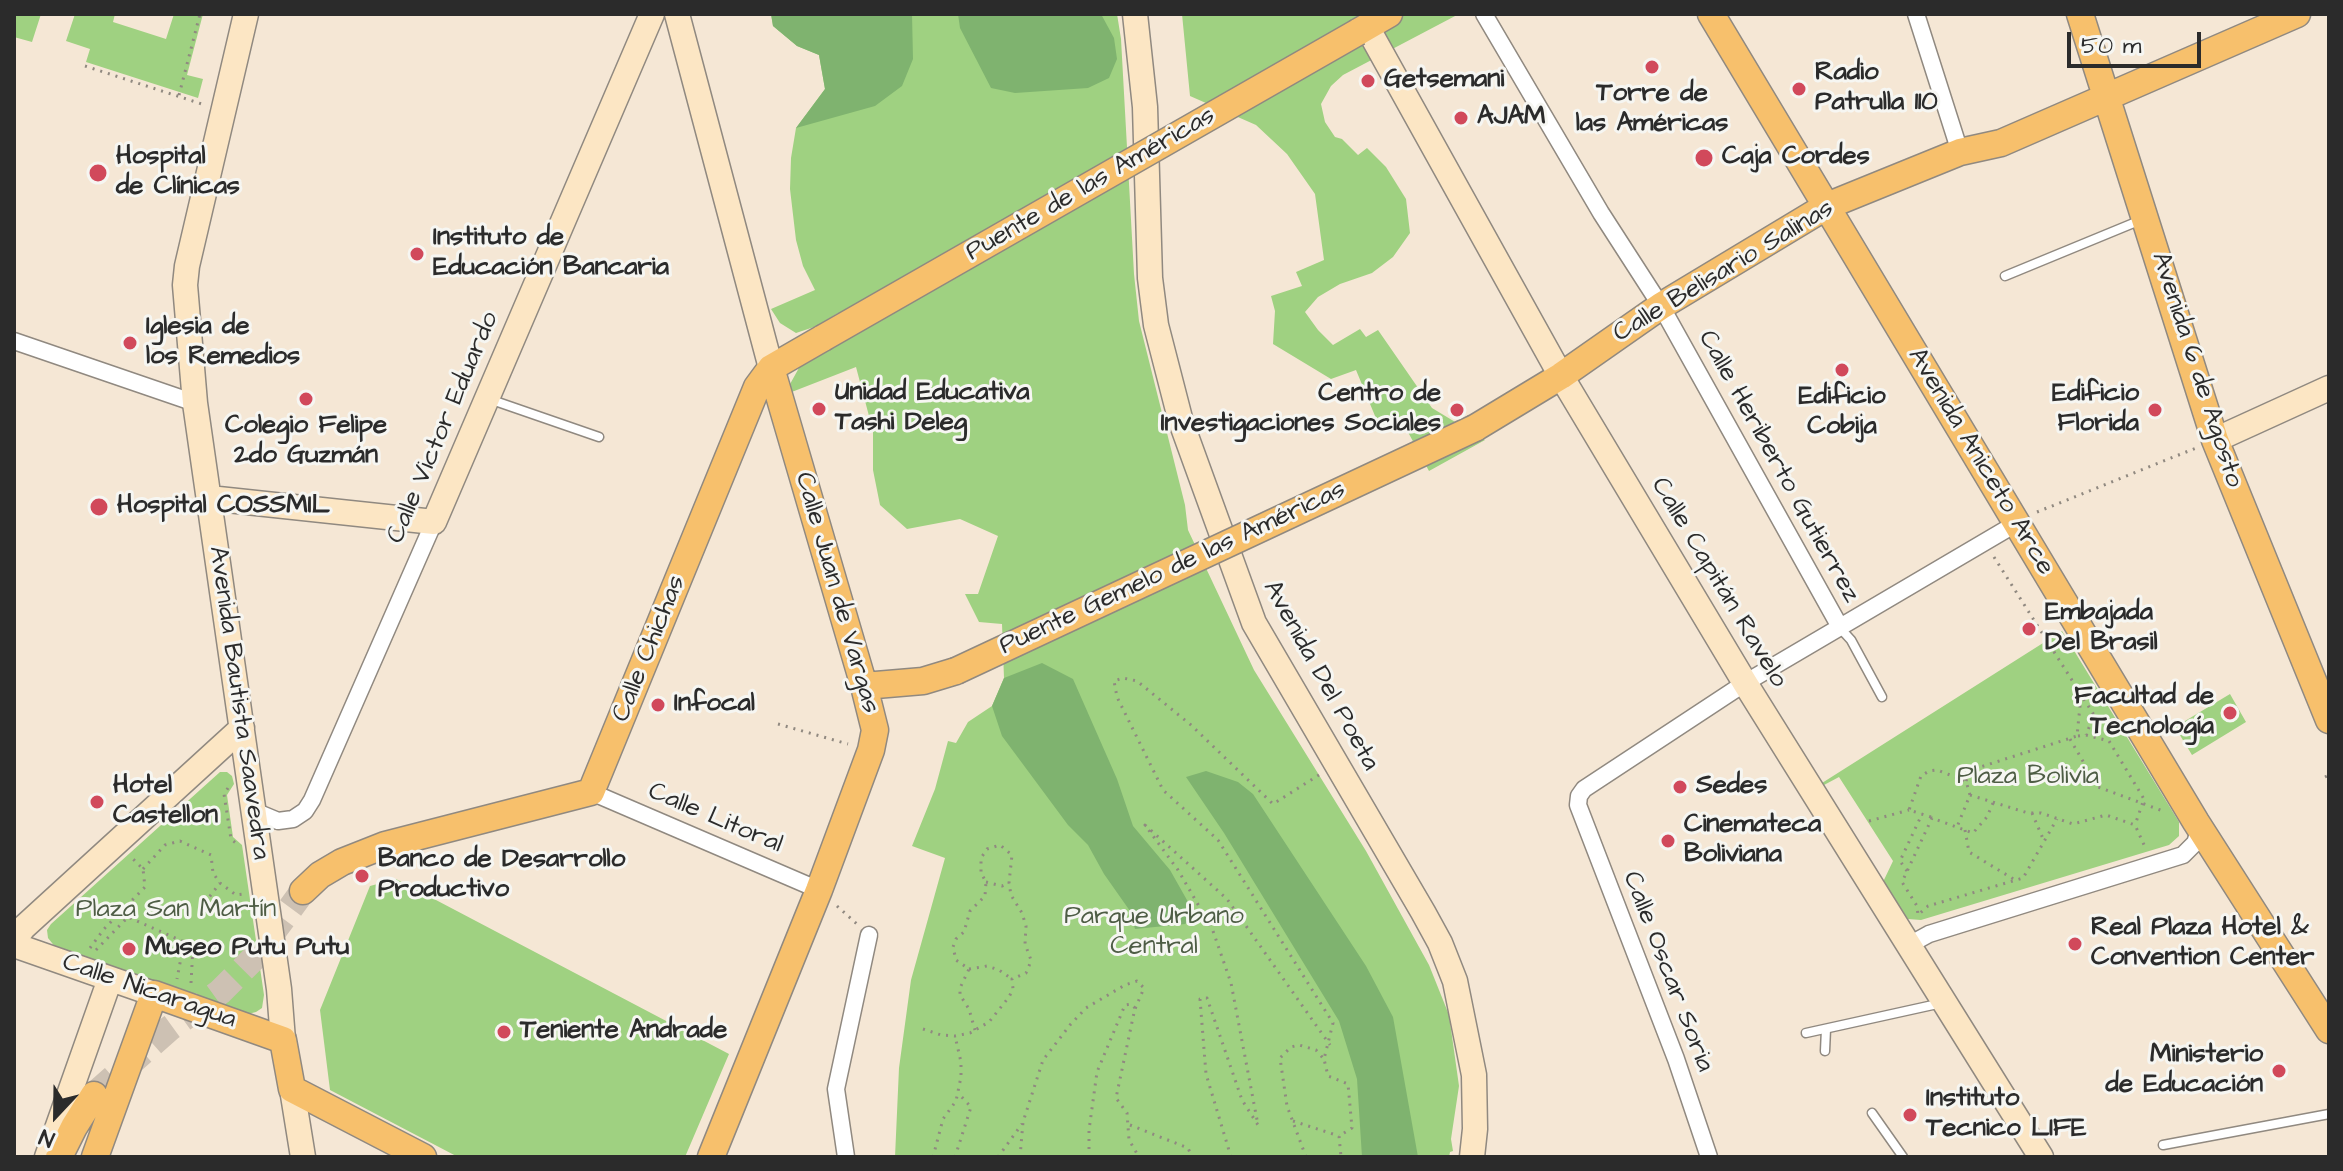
<!DOCTYPE html>
<html>
<head>
<meta charset="utf-8">
<style>
  body { margin:0 }
  #map { position:relative; width:2343px; height:1171px; overflow:hidden; background:#f5e7d5; font-family:"Architects Daughter",sans-serif }
  canvas { display:block }
  .frame { position:absolute; inset:0; border:16px solid #2b2b2b; pointer-events:none }
  .north { position:absolute; left:16px; top:1075px; width:80px; height:80px; -webkit-text-stroke:6px #f6f6f2; paint-order:stroke; rotate:202deg; font-size:22px; font-weight:700; line-height:32px; text-align:center; color:#2b2b2b }
  .north::after { content:''; display:block; margin:auto; width:28px; height:36px; background:#2b2b2b; clip-path:polygon(50% 0,100% 100%,50% 72%,0 100%) }
  .scale { position:absolute; left:2067px; top:32px; width:134px; height:36px; box-sizing:border-box; border:4px solid #2b2b2b; border-top:0; padding-left:10px; font-size:24px; line-height:28px; white-space:nowrap; color:#2b2b2b; -webkit-text-stroke:6px #f6f6f2; paint-order:stroke }
</style>
</head>
<body>
<div id="map">
<canvas width="2343" height="1171"></canvas>
<div class="frame"></div>
<div class="north">N</div>
<div class="scale">50 m</div>
</div>
<script>
const c = document.querySelector('canvas').getContext('2d');
c.lineJoin = 'round';
function paint(path, color) { c.fillStyle = color; c.fill(path, 'evenodd'); }
const toPath = rows => new Path2D(rows.map(r => 'M' + r).join(''));
function strokePath(path, color, width, dash) { c.strokeStyle = color; c.lineWidth = width; c.lineCap = dash ? 'butt' : 'round'; c.setLineDash(dash || []); c.stroke(path); }
function drawText(font, color, halo, rows, align = 'center') {
  c.font = font + ' "Architects Daughter",sans-serif'; c.lineWidth = 6; c.setLineDash([]); c.textBaseline = 'middle'; c.strokeStyle = halo; c.fillStyle = color; for (const [text, x, y, turn = 0] of rows) {
    c.save(); c.translate(x, y); c.rotate((+turn || 0) * Math.PI / 180); c.textAlign = isNaN(turn) ? turn : align; if (halo) c.strokeText(text, 0, 0); c.fillText(text, 0, 0); c.restore();
  }
}
paint(toPath([
  [16,14,41,14,32,42,14,37],
  [75,14,115,14,113,22,166,39,174,14,203,14,187,75,203,79,198,98,86,62,90,49,66,41],
  [771,14,1117,14,1121,39,1134,274,1139,321,1185,505,1188,530,1254,670,1366,851,1429,965,1449,1015,1459,1086,1451,1139,1453,1151,1450,1152,1449,1157,895,1157,899,1068,911,980,945,858,912,846,935,789,948,741,956,743,968,722,992,706,1004,678,1002,624,979,622,965,594,978,594,998,536,960,519,907,529,880,505,873,470,873,431,856,367,784,395,800,366,867,328,838,313,817,326,796,333,780,323,771,309,815,290,803,266,796,240,790,189,791,158,796,128,825,89,819,55,797,46,773,26],
  [1182,14,1457,15,1343,75,1331,86,1321,104,1325,122,1335,137,1342,139,1358,155,1367,148,1386,167,1406,199,1410,233,1393,257,1372,273,1340,284,1318,297,1305,312,1318,330,1333,345,1360,329,1366,337,1378,330,1432,408,1485,440,1429,471,1402,421,1380,428,1356,370,1331,379,1273,344,1275,311,1271,296,1302,286,1296,272,1324,260,1315,194,1287,154,1256,125,1190,96],
  [2062,631,2179,822,2179,836,2169,845,1921,920,1908,919,1883,882,1893,861,1839,777,1824,785,1822,783],
  [2230,694,2246,722,2192,755,2175,727],
  [220,772,227,772,232,776,234,784,227,795,233,837,242,845,264,995,262,1008,256,1012,244,1015,56,948,48,938,47,930,51,924],
  [396,879,729,1054,685,1157,458,1157,330,1090,320,1010,370,886]
]), '#9fd181');
paint(toPath([
  [771,14,912,14,913,59,902,86,875,106,796,128,825,89,819,55,797,46,773,26],
  [958,14,1101,14,1114,38,1117,59,1109,78,1088,88,1015,93,991,88,960,28],
  [1042,663,1073,679,1117,779,1133,826,1170,870,1196,916,1185,924,1135,929,1130,911,1104,874,1088,845,1068,825,1002,736,992,706,1004,678],
  [1206,771,1238,782,1253,794,1366,966,1393,1017,1418,1157,1362,1157,1357,1079,1339,1021,1224,833,1186,777]
]), '#7fb36f');
strokePath(toPath([
  [94,1095,170,1028,220,992,254,958,303,891]
]), '#cdc1b3', 26, [26, 13]);
const lane = toPath([
  [2005,276,2141,220],
  [489,399,599,437],
  [1840,628,1851,640,1882,697],
  [1806,1033,1942,1003],
  [1825,1051,1826,1029],
  [1872,1113,1903,1157],
  [2163,1145,2329,1114]
]);
const street = toPath([
  [1484,14,1601,213,1661,306,1840,627],
  [1916,14,1960,152],
  [14,341,195,403],
  [591,792,819,890],
  [254,811,278,821,293,819,305,811,312,800,434,522],
  [1909,945,1929,934,2183,855,2195,843,2200,828],
  [846,1157,836,1089,869,935],
  [1709,1157,1676,1059,1578,805,1579,796,1584,789,1745,683,2017,523]
]);
const secondary = toPath([
  [246,14,187,266,185,285,195,403,279,989,283,1040],
  [677,14,771,368],
  [1135,14,1145,107,1150,278,1156,325,1181,422,1254,623,1423,912,1440,943,1455,981,1474,1075,1475,1129,1472,1157],
  [1367,27,1561,376,1745,683,2041,1157],
  [2215,440,2329,388],
  [209,498,434,522,652,14],
  [14,940,23,928,242,728],
  [14,945,154,994],
  [292,1089,303,1157],
  [47,1157,110,979]
]);
const primary = toPath([
  [1711,14,2196,822,2329,1030],
  [2080,14,2215,440,2329,720],
  [1358,32,1389,14],
  [1475,428,1561,376,1661,306,1827,206,1960,152,2001,143,2297,14],
  [864,686,923,681,956,671],
  [303,891,320,875,342,862,385,845,591,792,757,387,771,368,823,338],
  [59,1157,74,1127,94,1095],
  [95,1157,154,994,283,1040,292,1089,423,1157],
  [711,1157,819,890,871,750,875,730,864,686,771,368]
]);
strokePath(lane, '#908980', 11);
strokePath(street, '#908980', 19);
strokePath(secondary, '#908980', 27);
strokePath(primary, '#908980', 29);
strokePath(toPath([
  [85,66,205,105],
  [179,95,200,14],
  [2037,512,2196,448],
  [1994,557,2094,715,2086,735],
  [778,724,848,744],
  [2078,736,2086,735,2109,741,2144,799,2135,825],
  [2070,739,2098,787,2163,811],
  [1319,775,1273,804,1191,725,1137,681,1123,678,1114,681,1117,697,1163,790,1218,840,1333,1023,1324,1059,1328,1076,1348,1084,1352,1128,1339,1136,1341,1157],
  [2325,777,2329,775],
  [1966,781,1971,770,2077,736,2081,696],
  [228,788,224,794,231,839,237,844],
  [1970,795,2028,813,2041,813,2073,824,2106,815,2135,825,2145,847],
  [1993,803,1987,817,1973,833,1932,818,1902,882,1917,906,1918,915,1928,906,2023,878,2057,819],
  [2032,813,2044,841],
  [1931,817,1909,810,1921,776,1929,771,1937,770,1966,781,1970,795,1957,827],
  [1869,821,1909,810],
  [1965,830,1969,852,2015,880],
  [143,869,165,845,180,841,211,855,213,873,220,883,236,895,244,894],
  [1907,871,1900,861,1922,814],
  [986,882,1002,886,1009,883],
  [837,906,858,925],
  [200,909,220,883],
  [90,948,104,929,145,887,143,869,132,858],
  [96,950,128,917,184,942,177,979],
  [969,969,987,966,999,970,1012,979],
  [191,983,193,947],
  [923,1029,941,1035,955,1036,970,1033,989,1022,1009,997,1013,989,1012,979,1026,973,1029,966,1031,960,1025,944,1026,926,1022,913,1011,895,1009,883,1012,855,1000,845,987,849,981,858,981,873,986,882,985,896,970,911,964,932,956,939,953,947,956,960,969,969,960,988,960,995,969,1009,975,1030],
  [1293,1121,1339,1136],
  [1130,1125,1188,1148,1192,1157],
  [933,1157,943,1119,956,1101,961,1077,961,1062,955,1036],
  [955,1157,971,1107,958,1093],
  [998,1157,1022,1124],
  [1020,1157,1023,1122,1043,1060,1070,1025,1086,1008,1125,985,1137,981,1144,988,1135,1009],
  [1089,1157,1089,1130,1097,1072,1125,1005,1131,1004,1135,1008,1116,1098,1127,1113,1129,1140,1139,1157],
  [1231,1157,1206,1074,1200,999,1207,998,1242,1100,1258,1125,1231,983,1213,931,1203,913,1178,870,1145,825,1227,899,1330,1045],
  [1306,1157,1287,1106,1280,1058,1291,1047,1299,1045,1316,1050,1323,1058]
]), '#908980', 3, [2, 6]);
strokePath(lane, '#fff', 8);
strokePath(street, '#fff', 16);
strokePath(secondary, '#fce6c4', 24);
strokePath(primary, '#f7c06c', 26);
const primaryBridge = toPath([
  [823,338,1358,32],
  [956,671,1475,428]
]);
strokePath(primaryBridge, '#908980', 29, []);
strokePath(primaryBridge, '#f7c06c', 26);
for (const [x, y, r, color] of [
  [1652,67,8,"#d1495b"],
  [1368,81,8,"#d1495b"],
  [1799,89,8,"#d1495b"],
  [1461,118,8,"#d1495b"],
  [1704,158,10,"#d1495b"],
  [98,173,10,"#d1495b"],
  [417,254,8,"#d1495b"],
  [130,343,8,"#d1495b"],
  [1842,370,8,"#d1495b"],
  [306,399,8,"#d1495b"],
  [819,409,8,"#d1495b"],
  [1457,410,8,"#d1495b"],
  [2155,410,8,"#d1495b"],
  [99,507,10,"#d1495b"],
  [2029,629,8,"#d1495b"],
  [658,705,8,"#d1495b"],
  [2230,713,8,"#d1495b"],
  [1680,787,8,"#d1495b"],
  [97,802,8,"#d1495b"],
  [1668,841,8,"#d1495b"],
  [362,876,8,"#d1495b"],
  [2075,944,8,"#d1495b"],
  [129,949,8,"#d1495b"],
  [504,1032,8,"#d1495b"],
  [2279,1071,8,"#d1495b"],
  [1910,1115,8,"#d1495b"]
]) { const dot = new Path2D(); dot.arc(x, y, r, 0, 2 * Math.PI); c.fillStyle = color; c.fill(dot); strokePath(dot, '#f6f6f2', 3); }
drawText('bold 26px', '#2b2b2b', '#f6f6f2', [
  ["Radio",1815,74],
  ["Patrulla 110",1815,104],
  ["Getsemani",1384,81],
  ["Torre de",1652,95,"center"],
  ["las Américas",1652,125,"center"],
  ["AJAM",1477,118],
  ["Hospital",116,158],
  ["de Clínicas",116,188],
  ["Caja Cordes",1722,158],
  ["Instituto de",433,239],
  ["Educación Bancaria",433,269],
  ["Iglesia de",146,328],
  ["los Remedios",146,358],
  ["Unidad Educativa",835,394],
  ["Tashi Deleg",835,424],
  ["Centro de",1441,395,"right"],
  ["Investigaciones Sociales",1441,425,"right"],
  ["Edificio",2139,395,"right"],
  ["Florida",2139,425,"right"],
  ["Edificio",1842,398,"center"],
  ["Cobija",1842,428,"center"],
  ["Colegio Felipe",306,427,"center"],
  ["2do Guzmán",306,457,"center"],
  ["Hospital COSSMIL",117,507],
  ["Embajada",2045,614],
  ["Del Brasil",2045,644],
  ["Facultad de",2214,698,"right"],
  ["Tecnología",2214,728,"right"],
  ["Infocal",674,705],
  ["Hotel",113,787],
  ["Castellon",113,817],
  ["Sedes",1696,787],
  ["Cinemateca",1684,826],
  ["Boliviana",1684,856],
  ["Banco de Desarrollo",378,861],
  ["Productivo",378,891],
  ["Real Plaza Hotel &",2091,929],
  ["Convention Center",2091,959],
  ["Museo Putu Putu",145,949],
  ["Teniente Andrade",520,1032],
  ["Ministerio",2263,1056,"right"],
  ["de Educación",2263,1086,"right"],
  ["Instituto",1926,1100],
  ["Tecnico LIFE",1926,1130]
], 'left');
drawText('26px', '#2b2b2b', '#f6f6f2', [
  ["Puente de las Américas",1091,185,-30],
  ["Calle Belisario Salinas",1724,272,-31],
  ["Avenida 6 de Agosto",2196,370,72],
  ["Calle Victor Eduardo",444,428,-67],
  ["Avenida Aniceto Arce",1980,462,59],
  ["Calle Heriberto Gutierrez",1778,467,61],
  ["Puente Gemelo de las Américas",1173,569,-25],
  ["Calle Capitán Ravelo",1718,583,59],
  ["Calle Juan de Vargas",836,593,74],
  ["Calle Chichas",650,649,-68],
  ["Avenida Del Poeta",1320,676,61],
  ["Avenida Bautista Saavedra",238,703,82],
  ["Calle Litoral",715,819,23],
  ["Calle Oscar Soria",1667,972,69],
  ["Calle Nicaragua",149,992,19]
]);
drawText('26px', '#4e5d45', '#f6f6f2', [
  ["Plaza Bolivia",2028,778],
  ["Plaza San Martín",176,911],
  ["Parque Urbano",1154,918],
  ["Central",1154,948]
]);
</script>
</body>
</html>
